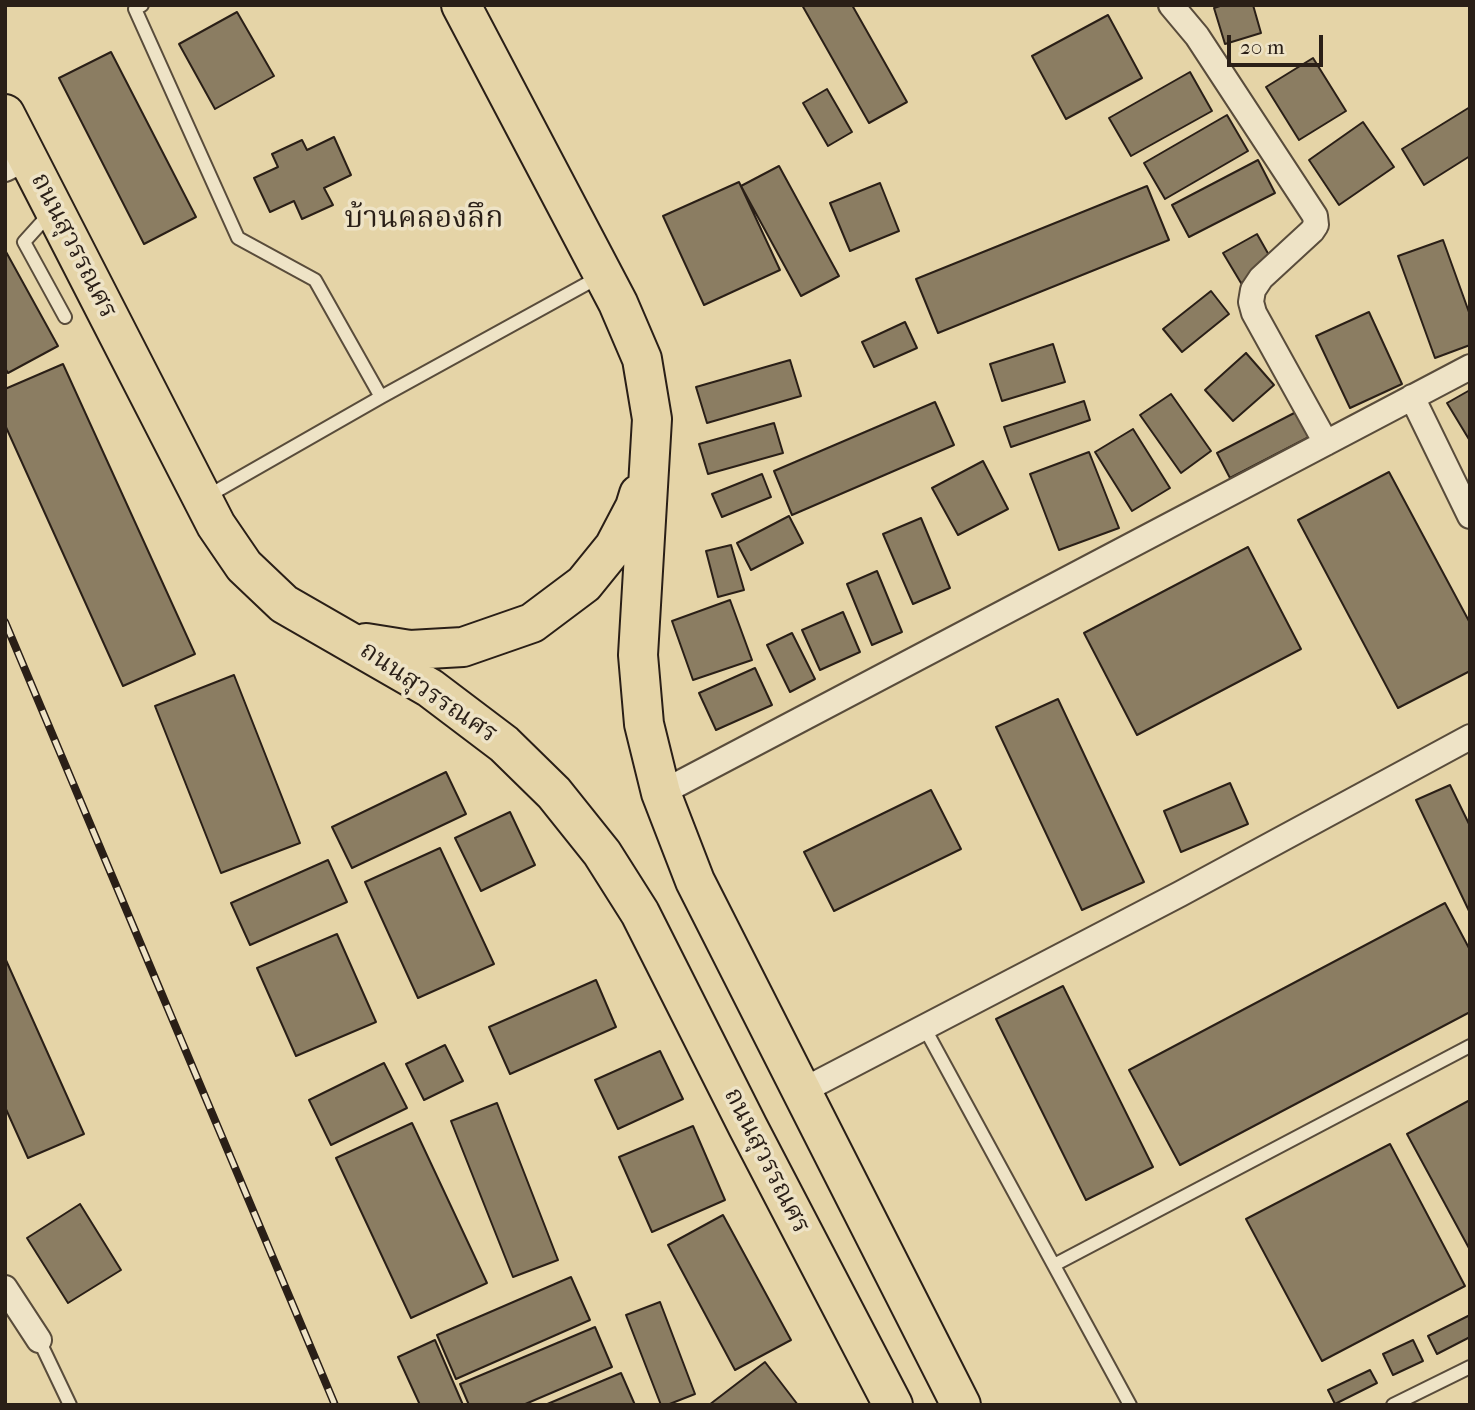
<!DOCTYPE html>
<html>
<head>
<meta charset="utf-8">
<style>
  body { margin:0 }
  #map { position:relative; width:1475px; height:1410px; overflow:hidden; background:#e5d4a7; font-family:"IM FELL French Canon",serif }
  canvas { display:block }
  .frame { position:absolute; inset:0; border:7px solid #2a1f17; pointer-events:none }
  .scale { position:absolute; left:1227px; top:35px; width:96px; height:32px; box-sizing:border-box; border:4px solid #2a1f17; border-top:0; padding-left:9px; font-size:21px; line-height:24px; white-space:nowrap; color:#2a1f17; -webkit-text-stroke:5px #eee3c6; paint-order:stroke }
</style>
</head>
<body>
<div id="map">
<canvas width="1475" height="1410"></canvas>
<div class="frame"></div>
<div class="scale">20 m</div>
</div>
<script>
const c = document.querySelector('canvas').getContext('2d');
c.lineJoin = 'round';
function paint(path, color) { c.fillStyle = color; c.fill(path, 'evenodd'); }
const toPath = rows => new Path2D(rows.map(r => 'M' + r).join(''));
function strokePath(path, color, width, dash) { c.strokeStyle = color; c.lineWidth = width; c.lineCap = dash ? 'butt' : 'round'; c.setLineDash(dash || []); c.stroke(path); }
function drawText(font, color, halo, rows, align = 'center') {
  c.font = font + ' "IM FELL French Canon","Noto Serif Thai",serif'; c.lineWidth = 7; c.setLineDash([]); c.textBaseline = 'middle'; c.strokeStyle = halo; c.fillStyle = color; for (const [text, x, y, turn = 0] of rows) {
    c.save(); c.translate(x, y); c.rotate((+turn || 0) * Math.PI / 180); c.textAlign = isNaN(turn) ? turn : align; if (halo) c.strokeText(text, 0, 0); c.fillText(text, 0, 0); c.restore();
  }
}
const building = toPath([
  [802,5,852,5,907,102,869,123,802,5],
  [1223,5,1253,5,1261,33,1225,44,1214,8,1223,5],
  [237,12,274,76,215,109,179,44,237,12],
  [1108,15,1142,78,1066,119,1032,56,1108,15],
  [111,52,196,217,144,244,59,78,111,52],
  [1313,58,1346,111,1299,140,1266,87,1313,58],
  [1190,72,1212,111,1131,156,1109,118,1190,72],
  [827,89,852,132,828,146,803,103,827,89],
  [1470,107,1470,156,1424,185,1402,149,1470,107],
  [1227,115,1248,151,1165,199,1144,163,1227,115],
  [1363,122,1394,167,1339,205,1309,160,1363,122],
  [334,137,351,175,324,188,333,205,302,219,294,201,270,212,254,178,278,167,272,154,302,140,307,150,334,137],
  [1258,160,1275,193,1189,237,1172,205,1258,160],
  [779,166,839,276,801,296,741,186,779,166],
  [739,182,780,270,704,305,663,216,739,182],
  [880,183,899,231,850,251,830,203,880,183],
  [1147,186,1169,240,938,333,916,279,1147,186],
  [1257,234,1274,264,1241,283,1223,253,1257,234],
  [1443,240,1470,315,1470,345,1435,358,1398,256,1443,240],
  [5,250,58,346,8,373,5,368,5,250],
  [1211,291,1229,314,1182,352,1163,329,1211,291],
  [1369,312,1402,384,1350,408,1316,336,1369,312],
  [905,322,917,348,874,367,862,342,905,322],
  [1053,344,1065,382,1002,401,990,364,1053,344],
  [1246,353,1274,385,1233,421,1205,390,1246,353],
  [790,360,801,396,707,423,696,387,790,360],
  [63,364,195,654,123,686,5,425,5,389,63,364],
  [1470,390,1470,441,1447,403,1470,390],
  [1171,394,1211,451,1181,473,1140,415,1171,394],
  [1084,401,1090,420,1011,447,1004,427,1084,401],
  [935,402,954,445,792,515,774,471,935,402],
  [1300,410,1313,435,1230,478,1217,453,1300,410],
  [774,423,783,453,708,474,699,444,774,423],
  [1133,429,1170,488,1132,511,1095,452,1133,429],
  [1089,452,1119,528,1059,550,1030,474,1089,452],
  [983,461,1008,509,958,535,932,488,983,461],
  [1389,472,1470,623,1470,671,1398,708,1298,520,1389,472],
  [762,474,771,497,722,517,712,494,762,474],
  [789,516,803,543,751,570,737,543,789,516],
  [921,518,950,588,913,604,883,534,921,518],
  [731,545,744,590,718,597,706,551,731,545],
  [1248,547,1301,649,1137,735,1084,633,1248,547],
  [877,571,902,632,872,645,847,584,877,571],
  [730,600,752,660,693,680,672,621,730,600],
  [843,612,860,652,820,670,802,630,843,612],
  [792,633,815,679,790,692,767,645,792,633],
  [755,668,772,705,716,730,699,693,755,668],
  [234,675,300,843,221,873,155,706,234,675],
  [1058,699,1144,882,1082,910,996,727,1058,699],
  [446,772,466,814,352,868,332,827,446,772],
  [1230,783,1248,824,1181,852,1164,811,1230,783],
  [1450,785,1470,826,1470,913,1416,800,1450,785],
  [931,790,961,849,834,911,804,852,931,790],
  [510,812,535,865,481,891,455,838,510,812],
  [440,848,494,964,418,998,365,882,440,848],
  [328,860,347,902,250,945,231,903,328,860],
  [1445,903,1470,950,1470,1012,1180,1165,1129,1070,1445,903],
  [337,934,376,1022,296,1056,257,968,337,934],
  [5,958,84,1134,28,1158,5,1107,5,958],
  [596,980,616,1027,510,1074,489,1027,596,980],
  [1063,986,1153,1167,1086,1200,996,1019,1063,986],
  [445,1045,463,1081,424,1100,406,1064,445,1045],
  [660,1051,683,1099,618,1129,595,1080,660,1051],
  [384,1063,407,1108,331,1145,309,1100,384,1063],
  [1470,1100,1470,1250,1407,1134,1470,1100],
  [497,1103,558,1260,513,1277,451,1121,497,1103],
  [412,1123,487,1283,411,1318,336,1158,412,1123],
  [693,1126,725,1200,652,1232,619,1157,693,1126],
  [1390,1144,1465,1286,1322,1361,1246,1219,1390,1144],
  [80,1204,121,1270,68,1303,27,1238,80,1204],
  [723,1215,791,1340,735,1370,668,1245,723,1215],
  [571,1277,590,1320,456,1379,437,1335,571,1277],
  [660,1302,695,1394,667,1405,661,1405,626,1315,660,1302],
  [1470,1315,1470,1337,1437,1354,1428,1336,1470,1315],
  [595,1327,612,1367,523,1405,469,1405,460,1384,595,1327],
  [435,1340,463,1405,420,1405,398,1357,435,1340],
  [1413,1340,1423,1361,1393,1375,1383,1354,1413,1340],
  [765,1362,798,1405,709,1405,765,1362],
  [1370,1370,1377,1383,1335,1404,1328,1390,1370,1370],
  [621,1373,635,1405,545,1405,621,1373]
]);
paint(building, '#8b7d62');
strokePath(building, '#2a1f17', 2);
const lane = toPath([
  [142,5,135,9,238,238,315,280,381,397],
  [51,212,24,242,65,317],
  [206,497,381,397,599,277],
  [924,1027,1130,1405],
  [1054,1265,1470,1046],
  [39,1340,70,1405],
  [1393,1405,1470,1367]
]);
const street = toPath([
  [1171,5,1197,36,1315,216,1316,225,1312,231,1261,278,1253,290,1251,302,1254,313,1326,443],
  [5,169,28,158],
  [1412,397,1470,516],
  [661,793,1470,367],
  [802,1091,1180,894,1470,737],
  [5,1288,39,1340]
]);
const primary = toPath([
  [461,5,618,303,642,359,652,419,638,655,644,724,661,793,695,881,961,1405],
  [5,114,216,525,244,566,284,604,430,688,504,744,554,793,602,853,640,913,748,1127,893,1405],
  [366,643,410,650,463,647,532,623,584,584,614,547,635,507,639,494]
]);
strokePath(lane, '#594c3b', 16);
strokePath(street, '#594c3b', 28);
strokePath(primary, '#2a1f17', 42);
strokePath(lane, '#eee3c6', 12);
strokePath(street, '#eee3c6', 24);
strokePath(primary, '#e5d4a7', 38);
const rail = toPath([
  [5,622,335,1405]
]);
strokePath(rail, '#2a1f17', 8);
strokePath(rail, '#eee3c6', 5, [16]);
drawText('26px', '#2a1f17', '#eee3c6', [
  ["ถนนสุวรรณศร",73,246,63],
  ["ถนนสุวรรณศร",428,693,34],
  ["ถนนสุวรรณศร",766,1161,63]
]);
drawText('30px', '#2a1f17', '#eee3c6', [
  ["บ้านคลองลึก",424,220]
]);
</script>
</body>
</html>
